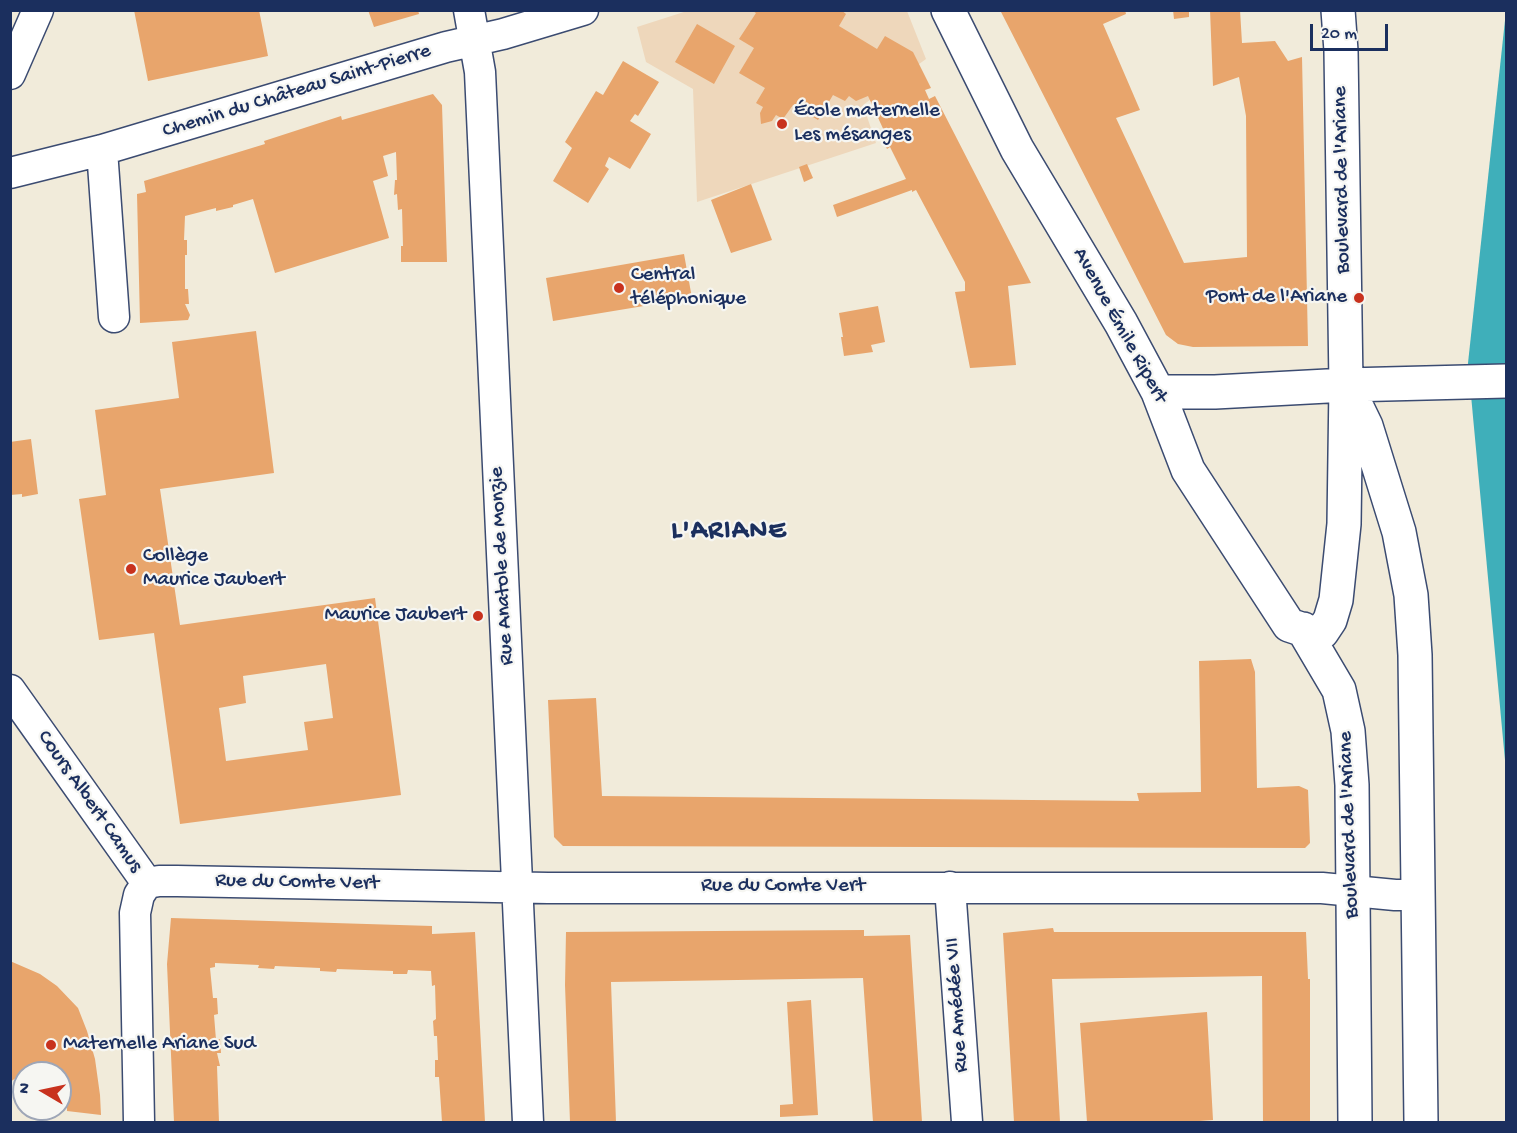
<!DOCTYPE html>
<html>
<head>
<meta charset="utf-8">
<style>
  body { margin:0 }
  #map { position:relative; width:1517px; height:1133px; overflow:hidden; background:#f1ebda; font-family:"Gochi Hand",sans-serif }
  canvas { display:block }
  .frame { position:absolute; inset:0; border:12px solid #1b2f5e; pointer-events:none }
  .north { position:absolute; left:12px; top:1061px; width:60px; height:60px; box-sizing:border-box; background:#f6f6f2; border:2px solid #9ea6b7; border-radius:50%; rotate:279deg; font-size:16px; font-weight:700; line-height:24px; text-align:center; color:#1b2f5e }
  .north::after { content:''; display:block; margin:auto; width:21px; height:27px; background:#c8321e; clip-path:polygon(50% 0,100% 100%,50% 72%,0 100%) }
  .scale { position:absolute; left:1310px; top:24px; width:78px; height:27px; box-sizing:border-box; border:3px solid #1b2f5e; border-top:0; padding-left:8px; font-size:18px; line-height:21px; white-space:nowrap; color:#1b2f5e; -webkit-text-stroke:4px #f6f6f2; paint-order:stroke }
</style>
</head>
<body>
<div id="map">
<canvas width="1517" height="1133"></canvas>
<div class="frame"></div>
<div class="north">N</div>
<div class="scale">20 m</div>
</div>
<script>
const c = document.querySelector('canvas').getContext('2d');
c.lineJoin = 'round';
function paint(path, color) { c.fillStyle = color; c.fill(path, 'evenodd'); }
const toPath = rows => new Path2D(rows.map(r => 'M' + r).join(''));
function strokePath(path, color, width, dash) { c.strokeStyle = color; c.lineWidth = width; c.lineCap = dash ? 'butt' : 'round'; c.setLineDash(dash || []); c.stroke(path); }
function drawText(font, color, halo, rows, align = 'center') {
  c.font = font + ' "Gochi Hand",sans-serif'; c.lineWidth = 4.5; c.setLineDash([]); c.textBaseline = 'middle'; c.strokeStyle = halo; c.fillStyle = color; for (const [text, x, y, turn = 0] of rows) {
    c.save(); c.translate(x, y); c.rotate((+turn || 0) * Math.PI / 180); c.textAlign = isNaN(turn) ? turn : align; if (halo) c.strokeText(text, 0, 0); c.fillText(text, 0, 0); c.restore();
  }
}
paint(toPath([
  [687,11,907,11,926,59,863,105,876,143,697,202,693,89,646,62,637,27]
]), '#eed7bb');
paint(toPath([
  [1506,11,1506,771,1468,363]
]), '#3fafba');
paint(toPath([
  [134,10,259,10,268,56,148,81],
  [368,10,418,10,419,14,374,27],
  [751,10,841,10,846,14,839,26,877,49,885,36,913,52,931,88,925,90,929,99,935,96,1031,283,1008,286,1016,365,970,368,955,292,965,291,965,282,916,190,912,192,912,190,837,217,833,205,906,179,890,147,887,149,884,143,887,141,884,136,886,135,868,96,856,101,849,96,845,101,833,95,818,120,793,105,783,119,776,115,772,121,761,124,760,113,763,107,756,103,765,88,739,73,754,48,739,39,756,13],
  [1000,10,1125,10,1126,14,1103,24,1140,110,1116,118,1184,263,1247,257,1246,116,1239,77,1213,86,1210,10,1240,10,1242,43,1275,41,1288,61,1302,57,1308,346,1193,347,1178,344,1166,335],
  [1173,10,1189,10,1189,17,1174,19],
  [697,24,735,46,714,84,675,62],
  [623,61,659,82,638,116,635,114,630,121,651,134,630,169,609,157,605,166,609,169,588,203,553,181,572,148,565,142,596,91,603,95],
  [433,94,442,105,447,262,401,262,401,246,403,246,402,209,398,210,397,194,394,195,395,180,397,180,396,152,383,156,388,176,373,181,389,238,275,273,253,199,233,205,233,207,216,211,216,208,185,216,184,240,187,240,187,255,185,255,185,289,188,289,189,304,185,304,190,315,188,320,140,323,137,194,146,192,144,181,265,144,264,141,341,116,342,120],
  [807,164,813,178,804,182,799,167],
  [751,184,772,240,731,253,711,200],
  [684,254,692,298,553,321,546,278],
  [878,306,885,342,871,345,873,352,844,356,841,337,843,337,839,313],
  [256,331,274,473,160,489,180,625,375,598,401,795,180,824,154,633,99,640,79,499,106,495,95,410,179,398,172,342],
  [326,664,333,718,304,722,308,750,226,761,219,708,246,703,243,676],
  [31,439,38,494,22,497,22,494,10,495,10,442],
  [1251,659,1255,672,1257,788,1299,786,1308,790,1310,843,1305,848,563,846,554,837,548,700,596,698,602,796,1139,801,1137,793,1201,792,1199,661],
  [171,918,432,926,432,934,475,932,485,1122,442,1122,439,1077,435,1077,435,1060,438,1060,437,1036,434,1036,433,1021,436,1019,435,985,432,986,431,971,408,970,407,974,393,974,393,971,337,969,336,972,320,971,320,968,275,966,274,969,258,968,259,965,215,963,215,967,210,968,213,998,217,998,218,1014,214,1015,216,1040,220,1039,221,1053,217,1053,220,1066,217,1066,219,1122,174,1122,167,964],
  [1053,928,1054,932,1306,932,1308,979,1310,979,1310,1122,1263,1122,1262,976,1052,979,1060,1122,1014,1122,1003,933],
  [864,930,864,936,910,935,922,1122,873,1122,863,978,611,982,616,1122,570,1122,565,985,566,932],
  [10,961,40,974,57,986,78,1008,87,1031,95,1059,100,1095,101,1115,67,1111,67,1098,60,1097,60,1073,24,1073,24,1093,22,1093,21,1079,16,1078,10,1082],
  [811,1000,818,1115,780,1117,780,1105,793,1104,787,1002],
  [1207,1012,1213,1120,1186,1122,1087,1122,1080,1023]
]), '#e8a56c');
const minor = toPath([
  [469,10,480,72,528,1122],
  [10,74,38,10],
  [102,150,114,317],
  [10,173,102,150,446,47,503,34,583,10],
  [10,690,147,883],
  [147,883,159,881,177,881,548,888,1322,888,1395,895,1419,895],
  [950,887,967,1122],
  [139,1122,135,913,139,895,147,883]
]);
const tertiary = toPath([
  [948,10,1017,149,1121,323,1158,392,1188,470,1289,625,1313,633,1322,632,1330,620,1336,600,1344,524,1346,385,1341,51,1338,10],
  [1158,392,1215,392,1346,385,1506,381],
  [1351,395,1366,426,1399,532,1411,595,1415,655,1421,1122],
  [1303,629,1339,690,1348,731,1352,785,1355,1122]
]);
strokePath(minor, '#3b4b71', 33);
strokePath(tertiary, '#3b4b71', 36);
strokePath(minor, '#fff', 30);
strokePath(tertiary, '#fff', 33);
for (const [x, y, r, color] of [
  [782,124,6,"#c8321e"],
  [619,288,6,"#c8321e"],
  [1359,298,6,"#c8321e"],
  [131,569,6,"#c8321e"],
  [478,616,6,"#c8321e"],
  [51,1045,6,"#c8321e"]
]) { const dot = new Path2D(); dot.arc(x, y, r, 0, 2 * Math.PI); c.fillStyle = color; c.fill(dot); strokePath(dot, '#f6f6f2', 2); }
drawText('21px', '#1b2f5e', '#f6f6f2', [
  ["Chemin du Château Saint-Pierre",297,92,-17],
  ["Boulevard de l'Ariane",1343,180,-91],
  ["Avenue Émile Ripert",1119,326,61],
  ["Rue Anatole de Monzie",503,566,-93],
  ["Cours Albert Camus",89,802,55],
  ["Boulevard de l'Ariane",1350,825,-92],
  ["Rue du Comte Vert",297,883,1],
  ["Rue du Comte Vert",783,887],
  ["Rue Amédée VII",958,1005,-94]
]);
drawText('21px', '#1b2f5e', '#f6f6f2', [
  ["École maternelle",794,112],
  ["Les mésanges",794,136],
  ["Central",631,276],
  ["téléphonique",631,300],
  ["Pont de l'Ariane",1347,298,"right"],
  ["Collège",143,557],
  ["Maurice Jaubert",143,581],
  ["Maurice Jaubert",466,616,"right"],
  ["Maternelle Ariane Sud",63,1045]
], 'left');
c.letterSpacing = '1.5px';
drawText('bold 27px', '#1b2f5e', '#f6f6f2', [
  ["L'ARIANE",729,533]
]);
c.letterSpacing = '0px';
</script>
</body>
</html>
